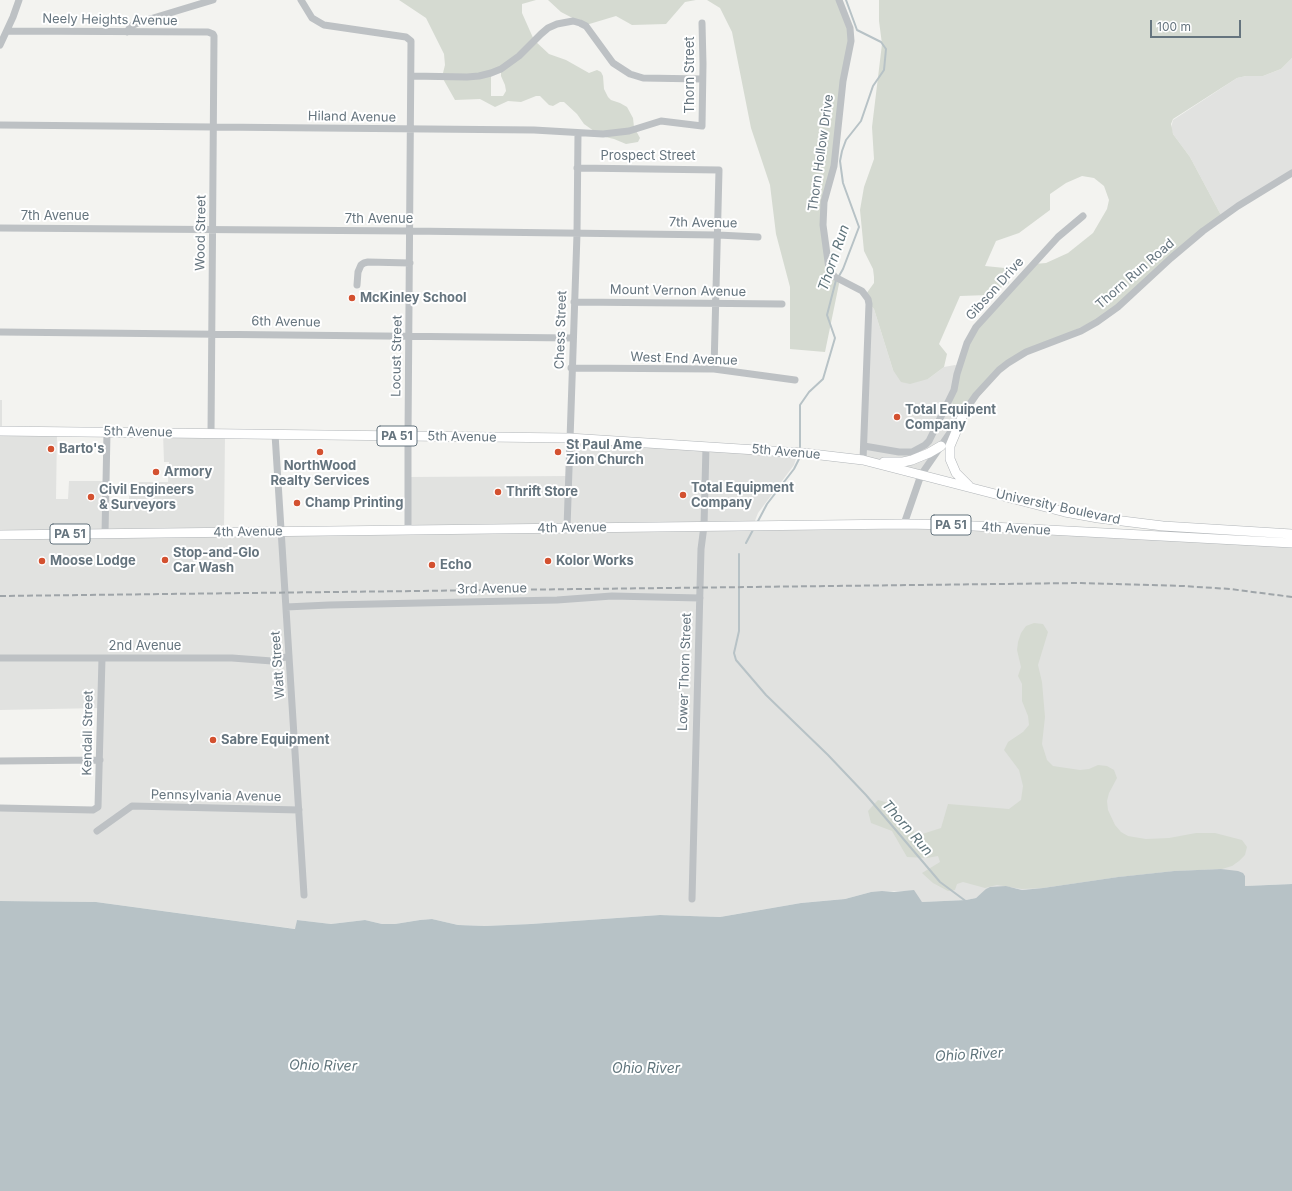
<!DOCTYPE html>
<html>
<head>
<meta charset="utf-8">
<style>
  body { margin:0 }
  #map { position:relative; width:1292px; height:1191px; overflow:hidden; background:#f3f3f0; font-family:Inter,sans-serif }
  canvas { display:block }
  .scale { position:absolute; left:1150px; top:20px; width:91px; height:18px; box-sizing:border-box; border:2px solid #65747e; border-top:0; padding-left:5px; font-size:12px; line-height:14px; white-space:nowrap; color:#65747e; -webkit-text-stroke:3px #fff; paint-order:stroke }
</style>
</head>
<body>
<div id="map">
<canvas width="1292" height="1191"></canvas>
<div class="scale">100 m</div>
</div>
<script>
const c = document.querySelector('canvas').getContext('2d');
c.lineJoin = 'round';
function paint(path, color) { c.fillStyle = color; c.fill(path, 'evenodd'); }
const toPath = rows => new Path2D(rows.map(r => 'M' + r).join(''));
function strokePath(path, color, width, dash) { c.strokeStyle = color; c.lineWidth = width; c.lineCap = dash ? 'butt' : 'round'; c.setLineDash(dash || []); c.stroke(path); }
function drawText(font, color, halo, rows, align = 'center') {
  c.font = font + ' Inter,sans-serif'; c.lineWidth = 4; c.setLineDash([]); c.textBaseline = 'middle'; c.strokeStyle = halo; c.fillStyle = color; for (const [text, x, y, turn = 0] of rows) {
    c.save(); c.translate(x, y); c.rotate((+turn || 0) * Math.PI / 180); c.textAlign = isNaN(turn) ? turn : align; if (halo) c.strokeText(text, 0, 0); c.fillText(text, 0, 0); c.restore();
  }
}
paint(toPath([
  [1292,58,1292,173,1222,217,1190,157,1173,134,1171,128,1173,120,1237,78,1246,76,1263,76,1281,69],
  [869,304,874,309,893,370,928,379,944,367,955,365,959,367,963,415,921,475,863,460],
  [0,400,2,400,2,431,57,432,56,499,68,499,69,481,106,481,106,500,129,500,129,482,168,482,169,462,164,462,163,433,225,434,224,532,408,530,408,477,568,476,569,438,798,452,794,465,758,513,753,526,904,524,1292,543,1292,884,1245,886,1245,876,1221,869,1174,871,1118,877,1043,888,1022,890,1006,886,981,894,976,898,966,900,922,902,903,891,871,892,845,899,801,903,720,917,660,915,531,924,485,926,458,925,432,919,420,920,395,924,382,924,365,920,331,924,297,920,296,929,96,902,0,901,0,808,95,810,100,708,0,710]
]), '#e1e2e0');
paint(toPath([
  [399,0,536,0,522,4,522,13,534,40,549,54,566,60,589,73,597,70,601,72,603,76,604,89,608,97,611,100,620,103,627,107,633,118,634,127,640,138,638,142,626,144,614,139,601,136,584,124,577,114,564,102,560,102,553,106,549,105,540,96,536,96,521,102,508,101,495,107,480,99,455,100,442,77,445,65,444,54,426,18],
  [501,69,501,76,505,85,506,91,503,96,491,96,491,73],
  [548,0,696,0,685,2,666,24,632,25,616,16,586,25,561,12],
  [707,0,839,0,850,28,835,156,824,202,827,264,840,279,825,352,790,349,790,287,776,234,770,185,751,128,732,32,720,8],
  [879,0,1292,0,1292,58,1281,69,1263,76,1246,76,1237,78,1173,119,1171,124,1173,134,1190,157,1222,217,1108,314,1008,363,963,415,950,400,971,335,1034,264,1046,263,1068,253,1093,233,1107,209,1109,200,1104,186,1094,178,1082,176,1066,183,1050,194,1050,210,1019,233,996,241,985,266,1005,268,1009,283,988,295,960,296,939,344,947,354,944,367,928,379,910,384,901,382,893,370,874,309,869,304,866,294,874,283,874,277,873,269,864,251,860,210,864,187,874,159,872,127,882,44,879,21],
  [1034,623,1043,624,1048,632,1038,665,1042,682,1045,717,1042,744,1047,760,1053,766,1080,770,1089,769,1098,765,1107,766,1114,770,1117,778,1109,793,1107,801,1108,810,1115,825,1121,832,1128,836,1146,839,1169,838,1196,833,1215,833,1242,840,1247,847,1245,855,1239,861,1232,866,1222,869,1174,871,1118,877,1043,888,1022,889,997,885,985,888,963,882,957,884,955,890,948,891,933,883,922,873,940,862,938,856,927,858,907,857,892,831,871,823,868,811,878,800,889,803,901,817,908,820,916,836,941,828,948,804,1009,809,1021,800,1023,786,1019,770,1004,750,1008,742,1023,732,1029,725,1028,716,1022,701,1022,684,1018,676,1021,667,1017,650,1018,642,1021,633,1026,626]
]), '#d5dad1');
paint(toPath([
  [1221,869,1238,871,1243,873,1245,876,1245,886,1292,884,1292,1191,0,1191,0,901,96,902,295,929,297,920,331,924,365,920,382,924,395,924,420,920,432,919,458,925,485,926,531,924,660,915,720,917,801,903,845,899,871,892,882,891,894,892,914,890,922,902,966,900,976,898,986,889,990,887,1006,886,1022,890,1043,888,1118,877,1174,871]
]), '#b7c2c6');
strokePath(toPath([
  [839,276,843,269,859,227,843,183,840,161,842,151,846,140,861,121,873,86,884,70,886,49,881,42,857,30,846,0],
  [800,447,800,405,809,392,823,379,835,338,827,315,836,280],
  [757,523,767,504,794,469,799,459],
  [746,543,754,528],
  [739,554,739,631,734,653,736,660,766,695,828,755,866,795,940,882,967,902]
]), '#b7c2c6', 2);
const major = toPath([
  [963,415,950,446,950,459,956,473,969,486],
  [0,431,569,438,803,453,863,460,1065,512,1098,518,1163,526,1292,534],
  [884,462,903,462,912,460,929,453,941,446],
  [0,535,904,524,955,525,1292,543]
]);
strokePath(major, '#b1b5b8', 10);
strokePath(toPath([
  [301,0,312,18,324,25,406,37,411,41,408,436,408,530],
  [839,0,850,28,851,41,843,81,834,166,824,202,823,225,829,269,835,277,862,291,868,299,869,304,863,460],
  [7,31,208,32,213,34,214,36,211,434],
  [127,32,131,26,140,22,213,0],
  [0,45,13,17,19,0],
  [411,76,467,77,479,76,491,73,501,69,519,56,541,34,548,28,557,24,573,21,580,23,586,26,613,63,630,74,643,78,702,79],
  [0,125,534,130,603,134,629,131,661,121,702,126,703,64,702,23],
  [577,168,719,170,714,369],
  [0,228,409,231,718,235,758,237],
  [357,285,358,272,361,265,364,263,368,262,410,263],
  [574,302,782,304],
  [0,332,573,338],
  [571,368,714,369,795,380],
  [275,434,304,895],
  [864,446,899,452,912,452,925,445,929,441,954,390,957,374,967,343,976,327,1058,237,1083,216],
  [904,524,921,475,976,395,999,370,1008,363,1026,352,1081,331,1097,322,1118,307,1171,258,1203,231,1238,206,1292,173],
  [567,528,577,234,578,133],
  [105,534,107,432],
  [286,607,329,605,557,600,612,596,700,598],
  [0,658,232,658,272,661,289,656],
  [0,761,100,760],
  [0,808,93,810,98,807,102,658],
  [97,831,132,806,299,810],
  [692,899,701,549,704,526,706,446]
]), '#bdc1c4', 7);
strokePath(major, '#fff', 9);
strokePath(toPath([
  [0,596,1081,583,1183,586,1230,589,1292,597]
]), '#9fa5a9', 2, [6, 3]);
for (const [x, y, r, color] of [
  [352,298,4,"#d35130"],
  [897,417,4,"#d35130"],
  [51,449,4,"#d35130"],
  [320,452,4,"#d35130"],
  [558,452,4,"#d35130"],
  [156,472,4,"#d35130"],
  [498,492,4,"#d35130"],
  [683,495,4,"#d35130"],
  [91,497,4,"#d35130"],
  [297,503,4,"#d35130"],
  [165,560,4,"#d35130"],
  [42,561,4,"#d35130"],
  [548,561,4,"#d35130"],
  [432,565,4,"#d35130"],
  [213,740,4,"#d35130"]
]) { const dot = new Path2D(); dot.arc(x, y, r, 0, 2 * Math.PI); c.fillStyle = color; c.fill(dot); strokePath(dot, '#fff', 1.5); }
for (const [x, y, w] of [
  [397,436,40],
  [951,525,40],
  [70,534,40]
]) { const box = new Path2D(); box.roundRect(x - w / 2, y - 10, w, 20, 3); c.fillStyle = '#fff'; c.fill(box); strokePath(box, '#65747e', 1); }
drawText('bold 12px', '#65747e', null, [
  ["PA 51",397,436],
  ["PA 51",951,525],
  ["PA 51",70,534]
]);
drawText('13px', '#65747e', '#fff', [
  ["Neely Heights Avenue",110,20,1],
  ["Thorn Street",690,75,-90],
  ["Hiland Avenue",352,117,1],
  ["Thorn Hollow Drive",821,153,-82],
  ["Prospect Street",648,156],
  ["7th Avenue",55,216],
  ["7th Avenue",379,219],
  ["7th Avenue",703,223,1],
  ["Wood Street",201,233,-89],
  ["Thorn Run Road",1135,274,-41],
  ["Gibson Drive",995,289,-48],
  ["Mount Vernon Avenue",678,291,1],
  ["6th Avenue",286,322,1],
  ["Chess Street",561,330,-88],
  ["Locust Street",397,356,-89],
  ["West End Avenue",684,359,2],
  ["5th Avenue",138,432,1],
  ["5th Avenue",462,437,1],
  ["5th Avenue",786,452,5],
  ["University Boulevard",1058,507,12],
  ["4th Avenue",572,528,-1],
  ["4th Avenue",1016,529,3],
  ["4th Avenue",248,532,-1],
  ["3rd Avenue",492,589,-1],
  ["2nd Avenue",145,646],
  ["Watt Street",278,665,-94],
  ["Lower Thorn Street",685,672,-88],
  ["Kendall Street",88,733,-89],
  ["Pennsylvania Avenue",216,796,1]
]);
drawText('bold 13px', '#65747e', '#fff', [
  ["McKinley School",360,298],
  ["Total Equipent",905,410],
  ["Company",905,425],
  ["St Paul Ame",566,445],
  ["Zion Church",566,460],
  ["Barto's",59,449],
  ["NorthWood",320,466,"center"],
  ["Realty Services",320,481,"center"],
  ["Armory",164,472],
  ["Total Equipment",691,488],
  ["Company",691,503],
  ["Civil Engineers",99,490],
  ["& Surveyors",99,505],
  ["Thrift Store",506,492],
  ["Champ Printing",305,503],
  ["Stop-and-Glo",173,553],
  ["Car Wash",173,568],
  ["Moose Lodge",50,561],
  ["Kolor Works",556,561],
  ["Echo",440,565],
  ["Sabre Equipment",221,740]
], 'left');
drawText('italic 14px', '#60757c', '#fff', [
  ["Thorn Run",834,258,-71],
  ["Thorn Run",907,828,49],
  ["Ohio River",969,1055,-3],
  ["Ohio River",323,1066,1],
  ["Ohio River",646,1069]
]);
</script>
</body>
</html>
